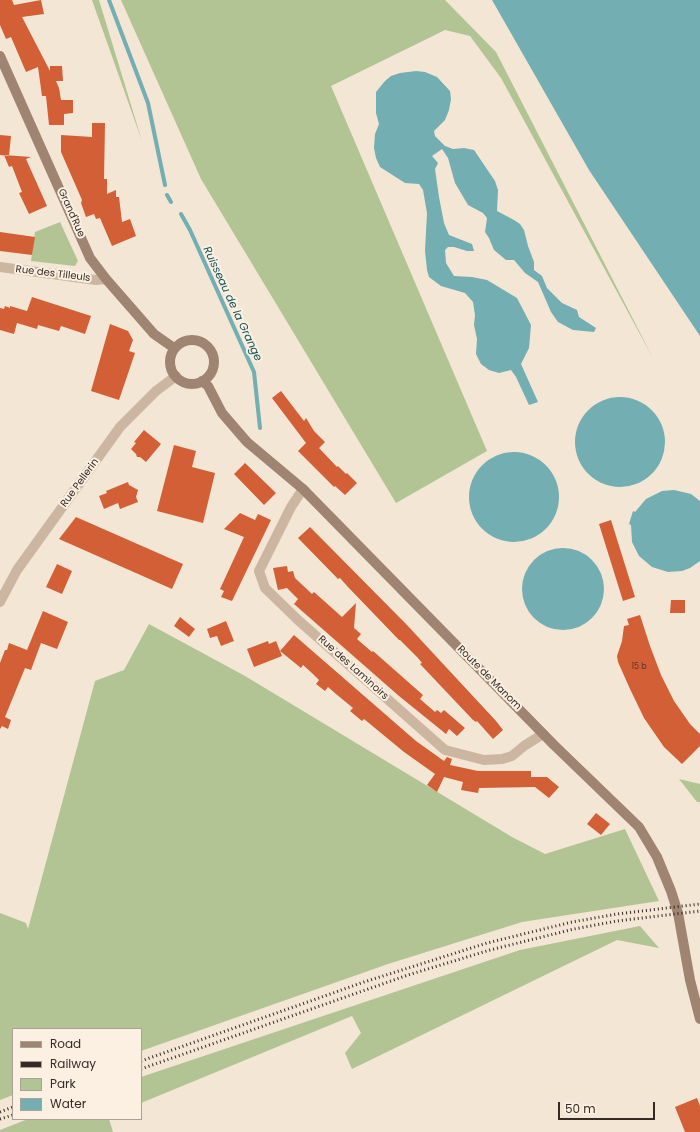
<!DOCTYPE html>
<html>
<head>
<meta charset="utf-8">
<style>
  body { margin:0 }
  #map { position:relative; width:700px; height:1132px; overflow:hidden; background:#f3e6d5; font-family:Poppins,sans-serif }
  canvas { display:block }
  .legend { position:absolute; left:12px; top:1028px; width:130px; height:92px; box-sizing:border-box; background:#fbf0e2; border:1px solid #aca196; margin:0; padding:5px 7px; list-style:none; font-size:12px; color:#352a24 }
  .legend li { display:flex; align-items:center; gap:8px; height:20px }
  .legend b { width:20px; border:1px solid #aca196 }
  .scale { position:absolute; left:558px; top:1102px; width:97px; height:18px; box-sizing:border-box; border:2px solid #352a24; border-top:0; padding-left:5px; font-size:12px; line-height:14px; white-space:nowrap; color:#352a24; -webkit-text-stroke:3px #fbf0e2; paint-order:stroke }
</style>
</head>
<body>
<div id="map">
<canvas width="700" height="1132"></canvas>
<ul class="legend">
<li><b style="height:5px;background:#9f8472"></b>Road</li>
<li><b style="height:5px;background:#352a24"></b>Railway</li>
<li><b style="height:11px;background:#b2c394"></b>Park</li>
<li><b style="height:11px;background:#72aeb2"></b>Water</li>
</ul>
<div class="scale">50 m</div>
</div>
<script>
const c = document.querySelector('canvas').getContext('2d');
c.lineJoin = 'round';
function paint(path, color) { c.fillStyle = color; c.fill(path, 'evenodd'); }
const toPath = rows => new Path2D(rows.map(r => 'M' + r).join(''));
function strokePath(path, color, width, dash) { c.strokeStyle = color; c.lineWidth = width; c.lineCap = dash ? 'butt' : 'round'; c.setLineDash(dash || []); c.stroke(path); }
function drawText(font, color, halo, rows, align = 'center') {
  c.font = font + ' Poppins,sans-serif'; c.lineWidth = 4; c.setLineDash([]); c.textBaseline = 'middle'; c.strokeStyle = halo; c.fillStyle = color; for (const [text, x, y, turn = 0] of rows) {
    c.save(); c.translate(x, y); c.rotate((+turn || 0) * Math.PI / 180); c.textAlign = isNaN(turn) ? turn : align; if (halo) c.strokeText(text, 0, 0); c.fillText(text, 0, 0); c.restore();
  }
}
paint(toPath([
  [92,0,99,0,142,141],
  [121,0,445,0,496,52,654,360,501,78,470,36,445,30,331,86,487,451,396,503,201,179],
  [60,222,78,261,75,266,31,261,35,232],
  [149,624,245,676,512,837,545,854,625,829,659,901,522,922,388,964,141,1051,141,1029,13,1029,13,1095,0,1100,0,913,26,923,28,929,95,681,124,670],
  [679,779,700,784,700,802,697,802],
  [640,926,659,948,617,940,352,1069,345,1053,361,1033,352,1016,141,1103,141,1077,520,950],
  [28,1119,109,1119,113,1132,0,1132,0,1130]
]), '#b2c394');
paint(toPath([
  [492,0,700,0,700,336,589,170],
  [416,71,425,72,437,77,450,91,451,99,449,110,445,120,434,131,435,136,445,146,453,149,464,148,474,150,495,181,498,190,497,211,514,220,520,224,524,230,528,246,534,262,534,270,542,276,547,288,562,303,577,310,579,317,596,328,594,332,573,330,558,322,551,312,538,282,525,273,514,260,506,260,494,250,489,238,485,232,487,218,483,213,468,205,455,183,448,158,442,149,432,156,438,163,435,169,439,197,444,223,449,235,472,244,474,251,467,251,454,247,448,247,445,250,446,263,454,276,472,277,487,280,517,298,531,325,529,348,521,364,538,402,529,405,516,377,511,370,499,373,489,370,481,364,476,354,477,339,474,325,475,315,473,302,465,293,441,286,429,277,427,270,425,251,427,213,423,190,419,184,405,183,380,167,376,158,374,148,375,134,379,124,376,113,376,92,385,81,391,76,400,73],
  '575 442a45 45 0 1 1 90 0a45 45 0 1 1-90 0Z',
  '469 497a45 45 0 1 1 90 0a45 45 0 1 1-90 0Z',
  [674,490,691,494,700,501,700,561,690,568,682,571,668,572,652,567,639,556,632,542,631,525,629,524,633,511,635,512,646,499,662,491],
  '522 589a41 41 0 1 1 82 0a41 41 0 1 1-82 0Z'
]), '#72aeb2');
strokePath(toPath([
  [109,0,148,103,165,185],
  [167,195,171,202],
  [181,214,190,230,254,372,260,428]
]), '#72aeb2', 4);
paint(toPath([
  [0,0,12,0,14,5,41,0,44,14,22,17,50,71,50,66,62,66,63,81,56,81,59,88,61,100,73,100,73,113,64,114,64,125,49,125,46,96,42,96,38,67,26,72,11,37,6,39,0,25],
  [92,123,105,123,104,179,107,179,107,194,116,190,116,197,119,197,122,222,130,219,136,236,112,246,100,218,96,219,94,214,86,217,81,203,82,200,61,152,61,135,92,137],
  [0,135,11,136,9,156,0,155],
  [4,155,31,157,26,159,47,206,29,214,19,193,22,192,12,166,9,167],
  [0,232,35,237,32,255,0,251],
  [32,297,91,316,85,334,61,326,59,331,38,325,37,329,17,323,14,334,0,330,0,308,4,309,5,306,10,308,10,306,27,311],
  [110,324,128,331,133,340,129,351,135,353,119,400,91,391],
  [281,391,304,421,306,418,314,431,325,442,319,448,337,467,338,466,346,474,347,473,357,483,345,495,335,486,334,487,298,451,306,443,272,398],
  [144,430,161,444,146,462,140,457,137,457,136,454,131,449,136,443,134,442],
  [174,445,196,451,192,467,215,473,203,523,157,511],
  [245,463,276,493,264,505,234,474],
  [128,482,129,485,138,490,136,497,138,502,120,509,118,503,104,509,99,496,107,493,106,491],
  [240,513,255,520,258,514,271,520,232,601,221,597,224,591,220,589,244,537,224,529],
  [76,517,183,564,172,589,59,539],
  [611,520,635,597,623,601,599,524],
  [310,527,407,625,496,721,503,730,493,739,477,721,476,722,473,720,420,664,422,663,418,658,400,640,399,640,348,587,340,578,338,579,298,538],
  [57,564,72,571,62,594,46,587],
  [287,566,288,572,293,571,295,578,312,594,314,592,342,617,356,603,354,628,361,634,357,639,372,652,373,651,423,695,420,699,435,712,437,710,441,713,444,710,465,728,457,736,449,729,446,734,399,696,294,604,298,599,287,588,278,590,273,568],
  [671,600,685,600,685,613,670,613],
  [43,611,68,622,57,649,41,643,31,670,25,668,5,717,11,720,8,729,2,726,0,729,0,663,5,650,7,650,9,643,27,650],
  [640,615,650,646,661,675,674,701,690,724,700,734,700,746,682,764,664,747,644,718,630,689,618,662,617,656,622,641,624,626,629,625,627,619],
  [180,617,195,629,189,637,174,626],
  [226,621,234,641,221,646,217,636,210,638,207,629],
  [294,635,416,741,444,761,447,757,452,759,450,765,478,771,531,771,531,777,547,777,559,787,549,798,535,787,479,788,478,793,461,790,463,782,444,777,437,792,427,785,435,774,404,752,364,719,362,721,350,711,353,708,336,694,328,687,325,691,316,684,319,680,313,674,303,665,301,668,280,651],
  [268,641,269,644,276,641,282,656,254,667,247,649],
  [596,813,610,824,601,835,587,824],
  [697,1098,700,1106,700,1132,685,1132,675,1107]
]), '#d25f35');
strokePath(toPath([
  [0,267,96,280,106,279],
  [303,489,291,507,259,571,265,588,298,620,445,750,484,760,502,759,512,756,524,746,543,734],
  [0,602,17,570,120,427,156,391,176,376]
]), '#ccb6a1', 10);
strokePath(toPath([
  [0,56,90,258,106,279,154,334,174,348],
  '170 362a22 22 0 1 1 44 0a22 22 0 1 1-44 0Z',
  [202,381,208,386,222,413,247,442,303,489,554,745,639,827,657,857,671,891,678,913,690,980,700,1019]
]), '#9f8472', 10);
strokePath(toPath([
  [141,1061,364,982,487,943,572,922,617,914,700,904],
  [141,1069,408,975,490,950,574,929,617,921,700,911],
  [0,1112,13,1107],
  [0,1119,13,1115]
]), '#352a24', 3, [1, 3]);
drawText('8px', '#5c3728', null, [
  ["15 b",639,667]
]);
drawText('10px', '#352a24', '#fbf0e2', [
  ["Grand'Rue",71,213,66],
  ["Rue des Tilleuls",53,274,7],
  ["Rue Pellerin",80,483,-54],
  ["Rue des Laminoirs",353,668,42],
  ["Route de Manom",489,678,45]
]);
drawText('italic 11px', '#16545a', '#fbf0e2', [
  ["Ruisseau de la Grange",232,304,65]
]);
</script>
</body>
</html>
